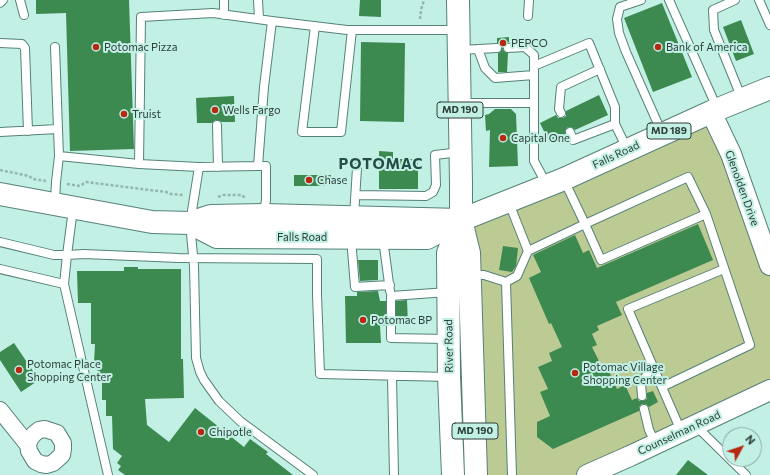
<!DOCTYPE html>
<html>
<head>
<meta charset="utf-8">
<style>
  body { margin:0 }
  #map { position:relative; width:770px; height:475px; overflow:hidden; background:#c2f0e5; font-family:Commissioner,sans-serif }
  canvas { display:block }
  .north { position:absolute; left:722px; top:427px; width:40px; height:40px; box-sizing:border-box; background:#c2f0e5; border:1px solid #86a9a1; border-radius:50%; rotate:50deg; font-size:11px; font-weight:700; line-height:16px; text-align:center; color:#2d3f3b }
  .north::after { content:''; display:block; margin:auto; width:14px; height:18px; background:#b62a12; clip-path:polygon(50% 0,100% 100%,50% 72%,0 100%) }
</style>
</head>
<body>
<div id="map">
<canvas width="770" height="475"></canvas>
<div class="north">N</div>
</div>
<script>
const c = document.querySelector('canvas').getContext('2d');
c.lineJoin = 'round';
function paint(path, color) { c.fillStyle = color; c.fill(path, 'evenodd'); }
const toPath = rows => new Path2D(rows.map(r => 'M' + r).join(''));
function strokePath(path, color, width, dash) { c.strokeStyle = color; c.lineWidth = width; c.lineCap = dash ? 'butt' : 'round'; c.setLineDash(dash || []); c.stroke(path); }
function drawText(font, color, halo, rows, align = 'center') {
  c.font = font + ' Commissioner,sans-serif'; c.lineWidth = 4; c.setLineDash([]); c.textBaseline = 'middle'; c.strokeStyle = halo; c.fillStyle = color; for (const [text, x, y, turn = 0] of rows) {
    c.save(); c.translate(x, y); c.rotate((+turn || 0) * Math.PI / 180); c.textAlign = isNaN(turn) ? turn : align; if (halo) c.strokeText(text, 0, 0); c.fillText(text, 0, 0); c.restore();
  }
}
paint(toPath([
  [711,112,770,265,770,390,587,475,453,475,461,220]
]), '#bccb94');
paint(toPath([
  [36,0,129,0,134,149,70,151,66,13,36,14],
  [360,0,381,0,381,17,359,16],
  [662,3,692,77,653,92,624,18],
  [741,20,754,54,736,61,723,27],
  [509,37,509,42,505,44,503,48,504,51,508,53,507,72,498,72,498,53,500,52,502,48,501,45,497,43,497,38],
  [361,42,405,43,404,122,360,121],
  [599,95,608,115,575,130,571,127,568,127,565,131,565,134,549,142,540,123,556,115,558,118,563,118,566,116,566,111],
  [234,96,235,122,222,122,216,120,212,123,197,123,196,98],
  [495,109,511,109,516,114,518,166,489,167,490,130,486,131,485,115,489,114],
  [379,151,393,152,393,159,418,159,418,189,379,189],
  [294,175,331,175,331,186,294,186],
  [698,224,713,260,616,302,622,315,597,326,599,330,592,334,597,345,592,347,602,367,606,365,617,389,625,385,632,400,637,398,639,401,642,401,647,399,647,393,653,391,658,402,649,407,646,404,642,404,639,407,639,411,553,449,537,437,537,422,550,416,540,392,548,389,538,367,552,361,549,353,562,347,551,323,549,324,529,278,541,272,533,255,575,235,583,253,589,250,597,268],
  [503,246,518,248,516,266,512,272,499,270],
  [358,260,378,260,378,280,360,281],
  [124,267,138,267,138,269,181,269,181,359,183,359,184,398,145,399,147,425,169,442,195,408,244,447,250,439,268,452,266,454,293,475,125,475,118,470,121,466,117,463,122,456,113,449,112,416,106,416,106,400,102,400,102,377,98,377,97,362,94,362,95,344,91,344,91,303,78,303,77,271,124,271],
  [378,291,380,301,386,301,386,325,380,326,381,343,346,343,345,296,357,296,357,292],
  [407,300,408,325,396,325,396,301],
  [14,343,39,380,21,392,0,360,0,352],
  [688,460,708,475,676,475]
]), '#3d8a51');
const service = toPath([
  [20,0,24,15],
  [224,0,224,15],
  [258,0,259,19],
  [641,0,620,7,617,19,619,33,626,52,662,133],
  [669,0,717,108],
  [735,0,713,10,714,30,742,99],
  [759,0,770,25],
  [0,3,3,0],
  [528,16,529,0],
  [272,21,347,30,457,30],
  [315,26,302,132,341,132,352,30],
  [0,43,22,44,25,48,28,131],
  [508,48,525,47,534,55,534,161,547,185],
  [478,49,485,68,495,78,534,75],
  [460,50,497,48],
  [534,66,589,43,615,107,615,124,627,149],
  [460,103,533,103],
  [561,113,559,109,561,87,600,69],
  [217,125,218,167],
  [58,129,59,156],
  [0,132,58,129,55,47],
  [570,132,573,140,615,124],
  [258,166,266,166,266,200,264,213],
  [199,167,139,164,141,17,213,13,272,21,264,87,258,166,199,167,190,223,194,266,196,358,200,372,204,380,219,401,240,421,313,475],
  [356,195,426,196,433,192,436,185,435,155,460,152],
  [55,202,56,182,59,156,139,164],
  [509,203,528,251,585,224,688,177,706,214,601,260,585,224,564,180],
  [73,209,67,255,84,254,179,258,317,259,317,295,320,374,449,377],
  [354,216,357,168],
  [351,238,355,287,390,285],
  [383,239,390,291],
  [0,242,54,255,67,255,64,284,108,475],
  [0,269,64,284],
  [470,275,484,275,506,282,512,475],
  [506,282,517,276,528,251],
  [448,292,391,296,391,338,448,339],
  [392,376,394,475],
  [662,387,750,345,706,214],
  [642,396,641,383,653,366],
  [644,409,649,430,656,444],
  [695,425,746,475],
  [681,431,628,309,724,269]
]);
const minor = toPath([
  [0,410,28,445,29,451,35,461,41,464,47,465,53,463,62,455,63,449,63,443,57,433,45,429,39,430,34,434,30,439,28,445]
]);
const tertiary = toPath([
  [711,112,731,154,770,265],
  [587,475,630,456,770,390]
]);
const secondary = toPath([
  [0,194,152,222,190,223,211,216,264,215,461,220],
  [190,223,217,237,427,238,461,220]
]);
const primary = toPath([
  [458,0,461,183,461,220,469,253,476,475],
  [461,220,564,179,711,112,770,88],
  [453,475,449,377,448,253,461,220]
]);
strokePath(service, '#568178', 10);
strokePath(minor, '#568178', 18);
strokePath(tertiary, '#568178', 22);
strokePath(secondary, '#568178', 24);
strokePath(primary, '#568178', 24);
strokePath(toPath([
  [420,19,421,10,424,0],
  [0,170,29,176,33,179,46,181],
  [67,184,80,186,86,182,166,192,171,194,183,195],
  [218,197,223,195,242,195,245,198]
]), '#93b8b0', 2.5, [3, 2]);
strokePath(service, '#fff', 8);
strokePath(minor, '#fff', 16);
strokePath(tertiary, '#fff', 20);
strokePath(secondary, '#fff', 22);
strokePath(primary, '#fff', 22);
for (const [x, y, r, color] of [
  [503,43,4,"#b62a12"],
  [96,47,4,"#b62a12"],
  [658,47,4,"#b62a12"],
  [215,110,4,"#b62a12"],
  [124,114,4,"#b62a12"],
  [503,138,4,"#b62a12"],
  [309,180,4,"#b62a12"],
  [363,320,4,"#b62a12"],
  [19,370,4,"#b62a12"],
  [575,373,4,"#b62a12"],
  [201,432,4,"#b62a12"]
]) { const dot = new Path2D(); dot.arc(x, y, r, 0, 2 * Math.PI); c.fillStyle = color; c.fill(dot); strokePath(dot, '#c2f0e5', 1.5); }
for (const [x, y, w] of [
  [460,110,46],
  [669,131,44],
  [475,431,46]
]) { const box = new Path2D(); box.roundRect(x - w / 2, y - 8, w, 16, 3); c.fillStyle = '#c2f0e5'; c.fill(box); strokePath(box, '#2d3f3b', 1); }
drawText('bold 10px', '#2d3f3b', null, [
  ["MD 190",460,110],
  ["MD 189",669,131],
  ["MD 190",475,431]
]);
drawText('11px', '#2d3f3b', '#c2f0e5', [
  ["PEPCO",511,43],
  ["Potomac Pizza",104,47],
  ["Bank of America",666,47],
  ["Wells Fargo",223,110],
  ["Truist",132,114],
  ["Capital One",511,138],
  ["Chase",317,180],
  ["Potomac BP",371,320],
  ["Potomac Place",27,364],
  ["Shopping Center",27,377],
  ["Potomac Village",583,367],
  ["Shopping Center",583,380],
  ["Chipotle",209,432]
], 'left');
drawText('11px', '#2d3f3b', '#c2f0e5', [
  ["Falls Road",616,155,-25],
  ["Glenolden Drive",742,188,70],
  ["Falls Road",302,237],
  ["River Road",449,346,-91],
  ["Counselman Road",679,433,-25]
]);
c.letterSpacing = '1px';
drawText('bold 15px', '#244f46', '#c2f0e5', [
  ["POTOMAC",381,164]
]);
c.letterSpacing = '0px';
</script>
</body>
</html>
